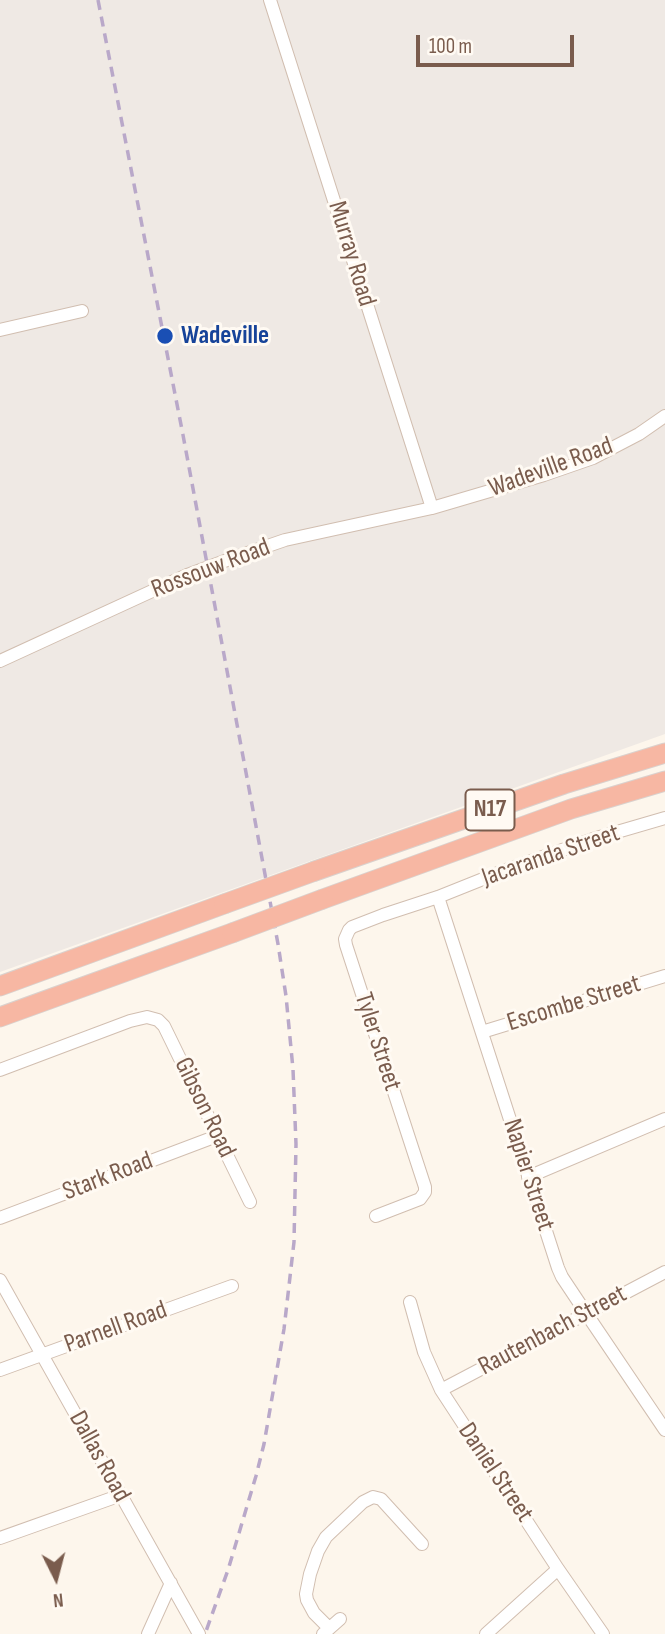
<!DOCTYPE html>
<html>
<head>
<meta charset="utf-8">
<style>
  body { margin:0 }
  #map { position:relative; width:665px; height:1634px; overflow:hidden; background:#fdf6ec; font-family:"Sofia Sans Condensed",sans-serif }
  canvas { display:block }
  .north { position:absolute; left:21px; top:1543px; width:70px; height:70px; -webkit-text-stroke:5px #fffaf3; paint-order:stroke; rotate:174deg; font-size:19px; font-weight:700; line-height:28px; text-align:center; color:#7a5c4d }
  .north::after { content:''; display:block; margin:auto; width:24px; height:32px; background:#7a5c4d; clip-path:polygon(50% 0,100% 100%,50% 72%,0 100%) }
  .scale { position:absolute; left:416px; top:35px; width:158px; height:32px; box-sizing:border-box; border:4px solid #7a5c4d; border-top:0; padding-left:9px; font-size:21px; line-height:24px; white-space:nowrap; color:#7a5c4d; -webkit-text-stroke:5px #fffaf3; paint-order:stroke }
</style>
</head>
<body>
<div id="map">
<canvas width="665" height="1634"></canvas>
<div class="north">N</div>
<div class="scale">100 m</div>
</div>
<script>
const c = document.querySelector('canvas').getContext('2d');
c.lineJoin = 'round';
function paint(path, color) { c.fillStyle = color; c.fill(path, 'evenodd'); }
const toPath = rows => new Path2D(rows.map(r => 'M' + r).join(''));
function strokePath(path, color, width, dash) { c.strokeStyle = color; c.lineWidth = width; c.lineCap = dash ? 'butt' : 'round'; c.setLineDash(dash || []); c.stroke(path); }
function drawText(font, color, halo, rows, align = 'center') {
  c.font = font + ' "Sofia Sans Condensed",sans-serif'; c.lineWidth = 6; c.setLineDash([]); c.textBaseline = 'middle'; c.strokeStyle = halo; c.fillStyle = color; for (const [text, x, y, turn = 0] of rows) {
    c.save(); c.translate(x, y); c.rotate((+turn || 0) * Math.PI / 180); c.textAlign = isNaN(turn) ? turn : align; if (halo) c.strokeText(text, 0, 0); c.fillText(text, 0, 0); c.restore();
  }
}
paint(toPath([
  [0,0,665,0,665,734,0,972]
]), '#efe9e4');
const minor = toPath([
  [270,0,432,508],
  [0,330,82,311],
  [230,559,285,540,432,508,544,475,593,458,639,434,665,416],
  [0,661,187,575],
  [438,897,558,1268,562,1277,586,1313,665,1430],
  [482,1032,665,976],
  [0,1070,130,1021,147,1017,158,1020,164,1026,250,1202],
  [528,1177,665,1119],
  [376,1216,420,1199,425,1192,425,1187,346,945,345,939,349,930,352,927,383,915,438,897,503,871,593,839,665,818],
  [0,1218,217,1136],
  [0,1280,199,1634],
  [410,1302,424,1352,441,1390,558,1569,603,1634],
  [0,1370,232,1286],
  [441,1390,665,1272],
  [0,1538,121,1495],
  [329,1628,314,1613,307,1600,306,1594,310,1574,318,1551,326,1537,363,1502,373,1497,381,1499,422,1544],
  [148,1634,171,1583],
  [323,1634,340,1619],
  [486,1634,558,1569]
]);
const highway = toPath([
  [315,871,564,784,665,753],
  [323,899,571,809,665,781],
  [0,986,224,904],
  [0,1017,232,933]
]);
strokePath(minor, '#d1beb0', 14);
strokePath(highway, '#dad1cd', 21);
strokePath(minor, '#fff', 12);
strokePath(highway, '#f7b7a3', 19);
strokePath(toPath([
  [98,0,183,435,278,944,286,996,293,1069,296,1144,294,1242,284,1329,264,1444,256,1476,228,1570,205,1634]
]), '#b9a8c9', 3.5, [10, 7]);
const minorBridge = toPath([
  [187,575,230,559]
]);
const highwayBridge = toPath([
  [224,904,315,871],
  [232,933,323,899]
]);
strokePath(minorBridge, '#d1beb0', 14, []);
strokePath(highwayBridge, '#dad1cd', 21, []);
strokePath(minorBridge, '#fff', 12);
strokePath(highwayBridge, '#f7b7a3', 19);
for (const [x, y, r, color] of [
  [165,336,9,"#1a4fb4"]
]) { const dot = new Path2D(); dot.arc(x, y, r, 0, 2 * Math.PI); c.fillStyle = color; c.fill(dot); strokePath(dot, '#fffaf3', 2.5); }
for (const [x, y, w] of [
  [490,810,49]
]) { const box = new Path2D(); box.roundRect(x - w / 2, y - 20.5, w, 41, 5); c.fillStyle = '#fffaf3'; c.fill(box); strokePath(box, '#7a5c4d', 2); }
drawText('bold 24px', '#7a5c4d', null, [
  ["N17",490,810]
]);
drawText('26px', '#7a5c4d', '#fffaf3', [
  ["Murray Road",351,254,73],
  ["Wadeville Road",551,468,-20],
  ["Rossouw Road",211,569,-21],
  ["Jacaranda Street",551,856,-19],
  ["Escombe Street",574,1004,-17],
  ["Tyler Street",377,1042,72],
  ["Gibson Road",204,1108,64],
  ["Napier Street",528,1175,72],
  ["Stark Road",108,1177,-21],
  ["Parnell Road",116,1328,-20],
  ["Rautenbach Street",553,1331,-28],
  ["Dallas Road",99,1457,61],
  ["Daniel Street",495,1473,56]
]);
drawText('bold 26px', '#164399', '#fffaf3', [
  ["Wadeville",181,336]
], 'left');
</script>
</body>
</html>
